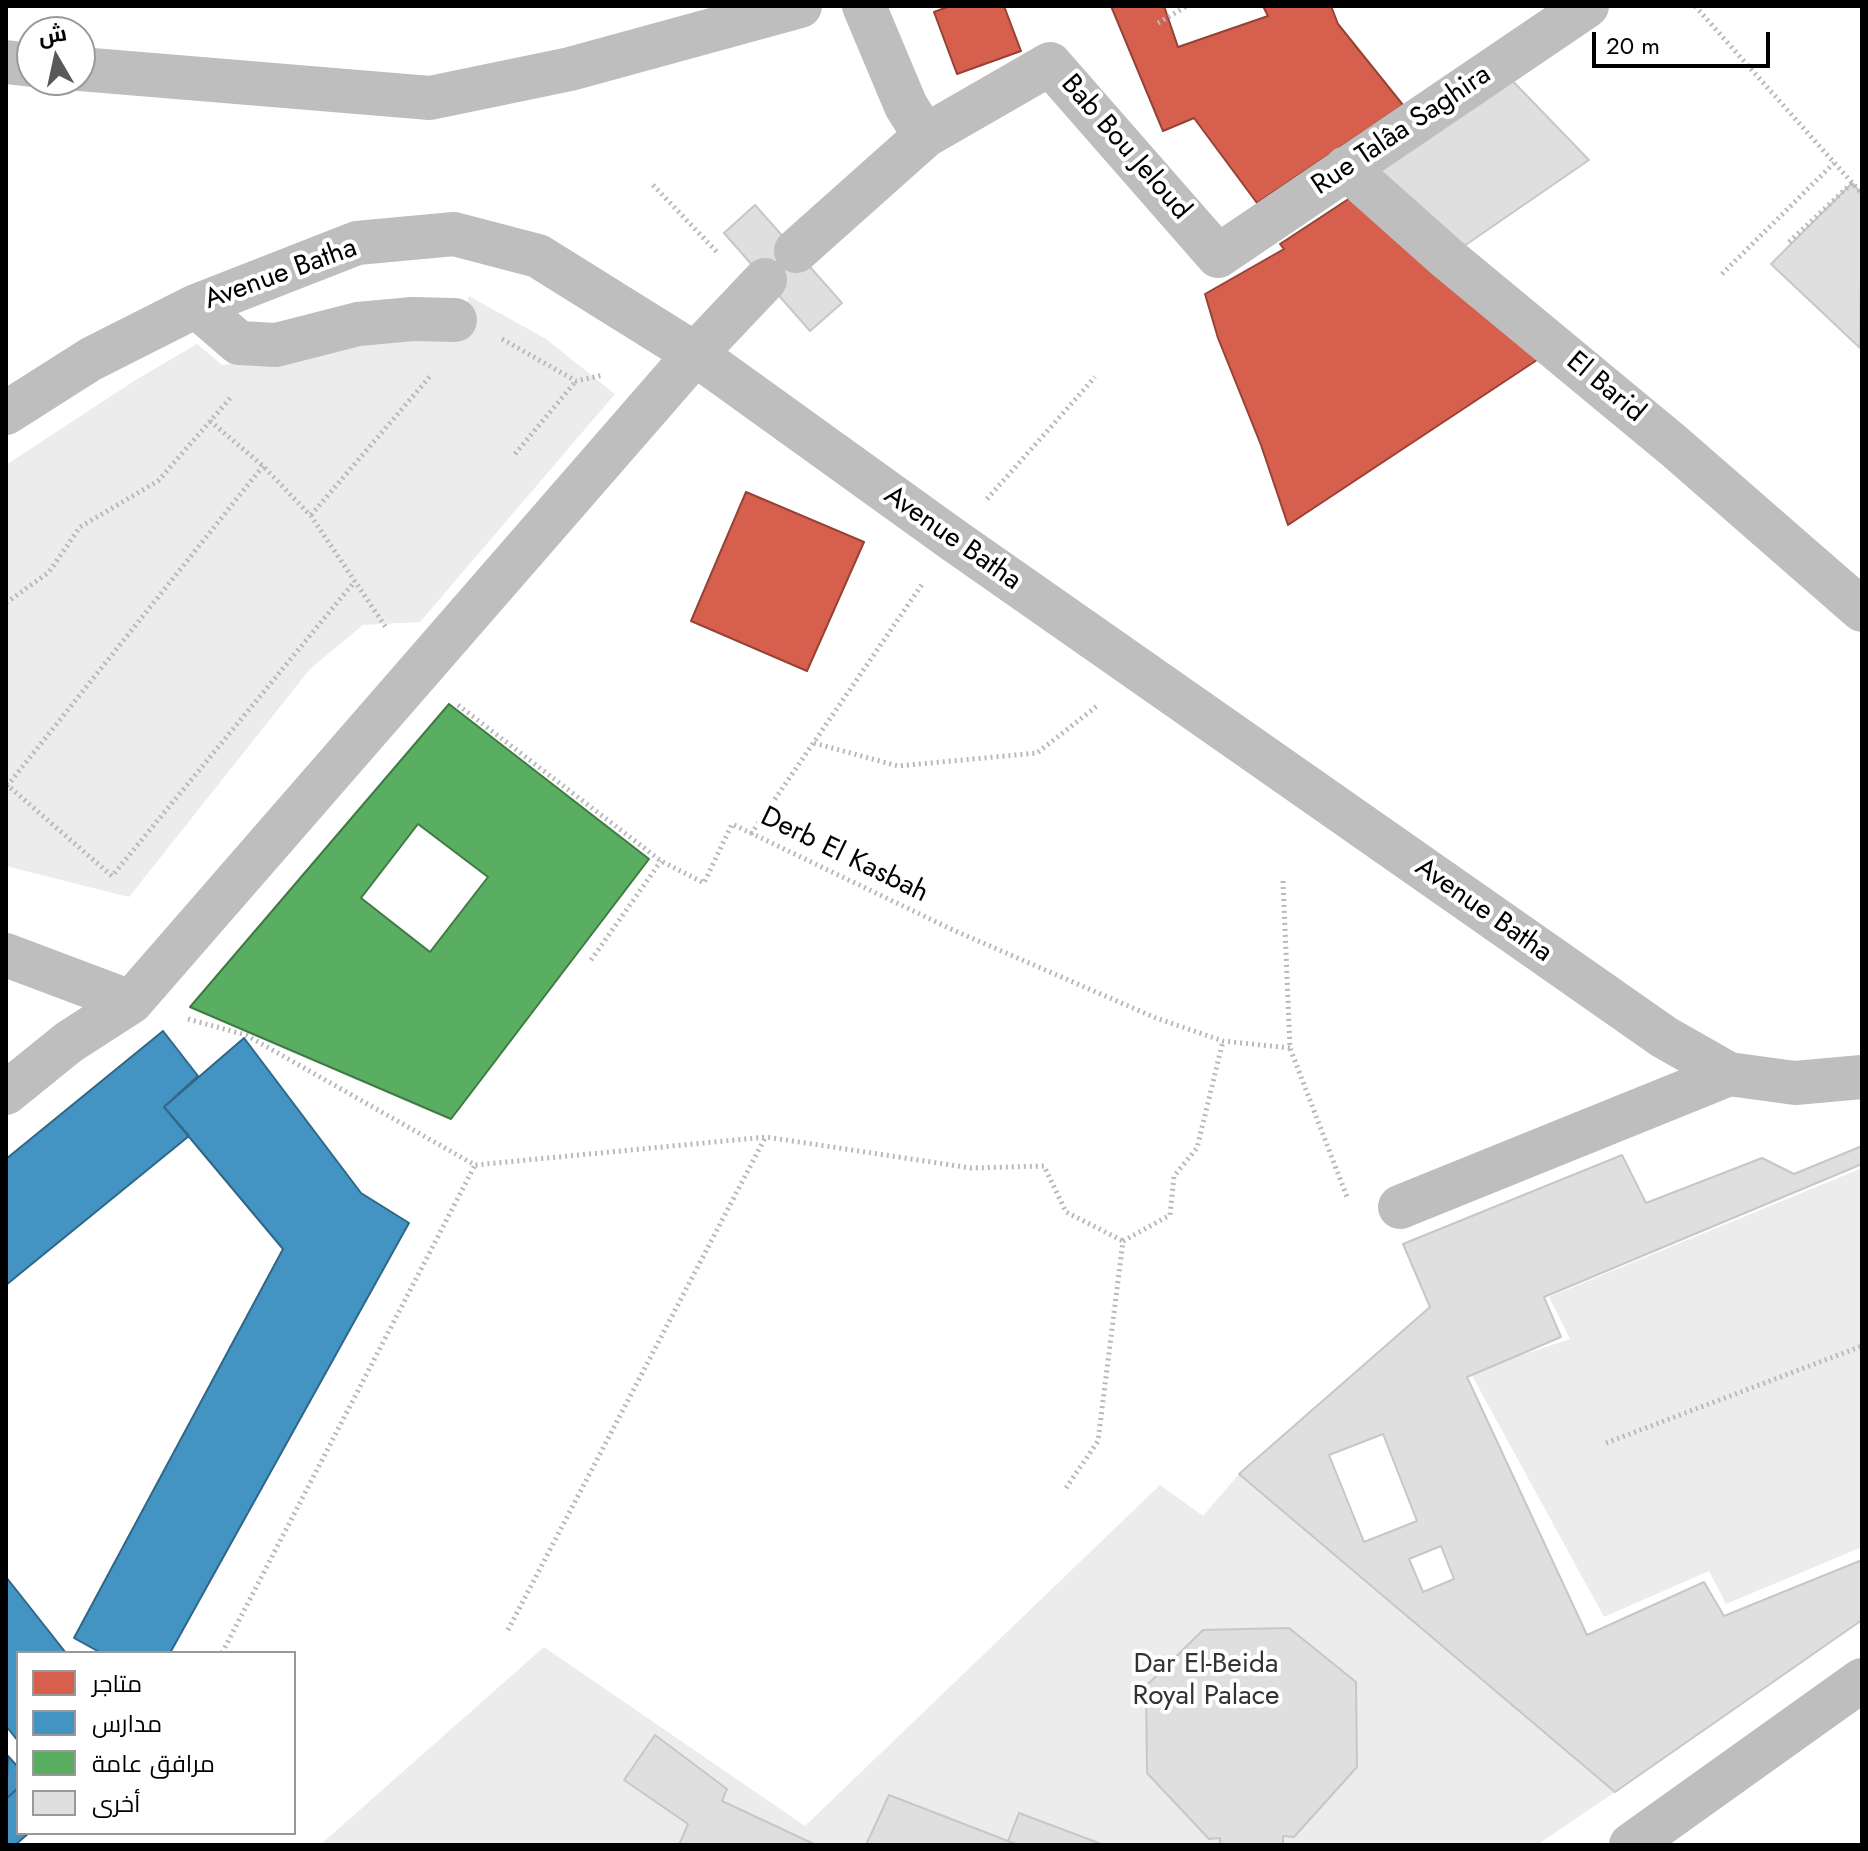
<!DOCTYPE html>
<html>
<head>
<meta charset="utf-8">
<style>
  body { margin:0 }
  #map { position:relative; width:1868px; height:1851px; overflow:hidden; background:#fff; font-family:Jost,Cairo,sans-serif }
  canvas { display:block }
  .frame { position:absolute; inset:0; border:8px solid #000; pointer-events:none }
  .legend { position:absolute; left:16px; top:1651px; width:280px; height:184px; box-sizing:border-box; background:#fff; border:2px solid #999; margin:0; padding:10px 14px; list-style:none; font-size:24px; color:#000 }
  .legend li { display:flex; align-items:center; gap:16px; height:40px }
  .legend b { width:40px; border:2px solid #999 }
  .north { position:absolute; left:16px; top:16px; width:80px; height:80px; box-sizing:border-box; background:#fff; border:2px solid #999; border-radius:50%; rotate:351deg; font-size:22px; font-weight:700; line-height:32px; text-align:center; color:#000 }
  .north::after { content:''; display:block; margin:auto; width:28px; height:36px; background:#595959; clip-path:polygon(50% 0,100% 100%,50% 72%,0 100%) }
  .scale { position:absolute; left:1592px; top:32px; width:178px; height:36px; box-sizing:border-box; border:4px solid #000; border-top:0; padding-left:10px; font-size:24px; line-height:28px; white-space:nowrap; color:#000; -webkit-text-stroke:6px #fff; paint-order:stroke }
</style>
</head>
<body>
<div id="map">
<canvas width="1868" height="1851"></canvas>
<div class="frame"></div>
<ul class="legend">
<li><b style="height:22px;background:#d6604d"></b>متاجر</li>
<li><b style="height:22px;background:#4393c3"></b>مدارس</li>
<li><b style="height:22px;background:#5aae61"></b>مرافق عامة</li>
<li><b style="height:22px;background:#dfdfdf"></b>أخرى</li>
</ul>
<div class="north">ش</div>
<div class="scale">20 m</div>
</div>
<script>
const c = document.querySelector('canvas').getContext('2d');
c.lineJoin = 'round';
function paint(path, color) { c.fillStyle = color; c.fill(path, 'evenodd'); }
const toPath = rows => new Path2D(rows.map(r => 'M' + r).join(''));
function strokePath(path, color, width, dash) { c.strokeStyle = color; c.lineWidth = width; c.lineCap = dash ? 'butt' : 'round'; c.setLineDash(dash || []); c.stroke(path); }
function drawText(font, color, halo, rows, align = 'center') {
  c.font = font + ' Jost,sans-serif'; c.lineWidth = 8; c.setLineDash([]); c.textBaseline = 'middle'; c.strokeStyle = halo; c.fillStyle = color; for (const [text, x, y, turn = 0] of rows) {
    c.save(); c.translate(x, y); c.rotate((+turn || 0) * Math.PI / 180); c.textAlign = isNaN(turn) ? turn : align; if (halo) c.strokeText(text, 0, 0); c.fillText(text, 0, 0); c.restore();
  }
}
paint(toPath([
  [469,296,546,339,615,394,420,622,363,625,310,669,129,897,6,866,6,465,134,381,197,344,222,365,339,347,459,336],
  [1862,1168,1862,1547,1726,1604,1709,1571,1604,1617,1470,1372,1570,1339,1549,1297],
  [1239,1474,1615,1792,1537,1845,320,1845,544,1647,805,1826,1160,1485,1203,1516]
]), '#ececec');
const shops = toPath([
  [950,6,1004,6,1021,51,957,74,934,12,950,6],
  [1111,6,1164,6,1178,47,1268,16,1263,6,1331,6,1338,24,1403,105,1257,203,1194,118,1163,131,1111,6],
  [1350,198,1540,358,1288,525,1261,445,1218,338,1205,294,1284,249,1280,244,1350,198],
  [746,492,864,542,807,671,691,621,746,492]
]);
paint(shops, '#d6604d');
strokePath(shops, '#964336', 2);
const schools = toPath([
  [163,1031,198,1076,164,1107,189,1136,6,1285,6,1159,163,1031],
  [244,1038,361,1193,409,1223,170,1653,101,1653,74,1638,283,1249,164,1107,244,1038],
  [6,1577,66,1653,18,1653,18,1741,6,1726,6,1577],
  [8,1756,18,1767,18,1788,6,1799,8,1756],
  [18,1788,18,1833,29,1833,15,1845,6,1845,6,1799,18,1788]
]);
paint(schools, '#4393c3');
strokePath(schools, '#2f6788', 2);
const public = toPath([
  [449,704,649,859,451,1119,190,1007,449,704],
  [418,824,488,877,430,952,361,898,418,824]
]);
paint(public, '#5aae61');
strokePath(public, '#3f7a44', 2);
const building = toPath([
  [1503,71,1589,160,1451,255,1354,168,1503,71],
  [1852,183,1862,194,1860,348,1771,264,1852,183],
  [755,205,842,303,810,331,724,233,755,205],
  [1862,1146,1862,1164,1544,1297,1561,1337,1467,1377,1587,1635,1704,1582,1724,1616,1862,1560,1862,1620,1615,1792,1239,1474,1430,1307,1403,1244,1622,1155,1646,1203,1762,1158,1794,1174,1862,1146],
  [1383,1434,1417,1521,1364,1542,1329,1455,1383,1434],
  [1441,1546,1454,1579,1423,1592,1409,1559,1441,1546],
  [1289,1628,1356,1682,1357,1767,1294,1837,1283,1836,1283,1845,1220,1845,1220,1838,1209,1839,1147,1773,1146,1686,1203,1630,1289,1628],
  [655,1735,727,1789,722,1801,816,1845,679,1845,688,1824,624,1780,655,1735],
  [889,1795,1008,1841,1018,1845,866,1845,889,1795],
  [1019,1813,1104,1845,1018,1845,1008,1841,1019,1813]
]);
paint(building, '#dfdfdf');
strokePath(building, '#c7c7c7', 2);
strokePath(toPath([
  [1695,6,1862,194],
  [1158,23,1187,6],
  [653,185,717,252],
  [1789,242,1852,183],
  [1722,274,1834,163],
  [502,339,576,381,604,375],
  [210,421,263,466,311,516,387,629],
  [515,454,576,381],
  [987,499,1095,377],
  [311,515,432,374],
  [6,603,49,572,80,527,158,481,232,396],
  [458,705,661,861,704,883,732,824,953,930,1156,1018,1223,1041,1290,1048],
  [814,743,898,766,1037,753,1097,706],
  [6,784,112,876,355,581],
  [7,786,263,466],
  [751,834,923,583],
  [1283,881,1290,1048,1347,1197],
  [591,960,661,861],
  [188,1019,246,1035,475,1165,766,1137,971,1168,1044,1166,1066,1212,1123,1241],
  [1123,1241,1170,1215,1174,1176,1197,1148,1223,1041],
  [1606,1443,1862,1346],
  [1066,1488,1098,1441,1123,1241],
  [508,1630,765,1138],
  [222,1653,475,1165]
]), '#b9b9b9', 5, [2, 4]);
strokePath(toPath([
  [864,6,906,106,925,136],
  [6,62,32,65],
  [80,69,430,98,570,69,800,6],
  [1346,168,1447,258,1674,446,1862,610],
  [796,251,925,136,1050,64,1218,256,1587,6],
  [196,306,239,343,276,345,358,324,413,319,455,320],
  [6,413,91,359,196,306,357,243,454,234,538,256,695,354,952,539,1664,1037,1729,1074,1795,1083,1862,1077],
  [6,955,131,1002,695,354,765,280],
  [6,1093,69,1042,131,1002],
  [1400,1207,1729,1074],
  [1631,1845,1862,1680]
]), '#bebebe', 44);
drawText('28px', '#000', '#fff', [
  ["Rue Talâa Saghira",1402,131,-34],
  ["Bab Bou Jeloud",1125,148,49],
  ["Avenue Batha",281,275,-20],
  ["El Barid",1605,388,40],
  ["Avenue Batha",952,539,35],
  ["Derb El Kasbah",844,856,26],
  ["Avenue Batha",1483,911,35]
]);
drawText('28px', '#333', '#fff', [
  ["Dar El-Beida",1206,1665],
  ["Royal Palace",1206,1697]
]);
</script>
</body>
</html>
